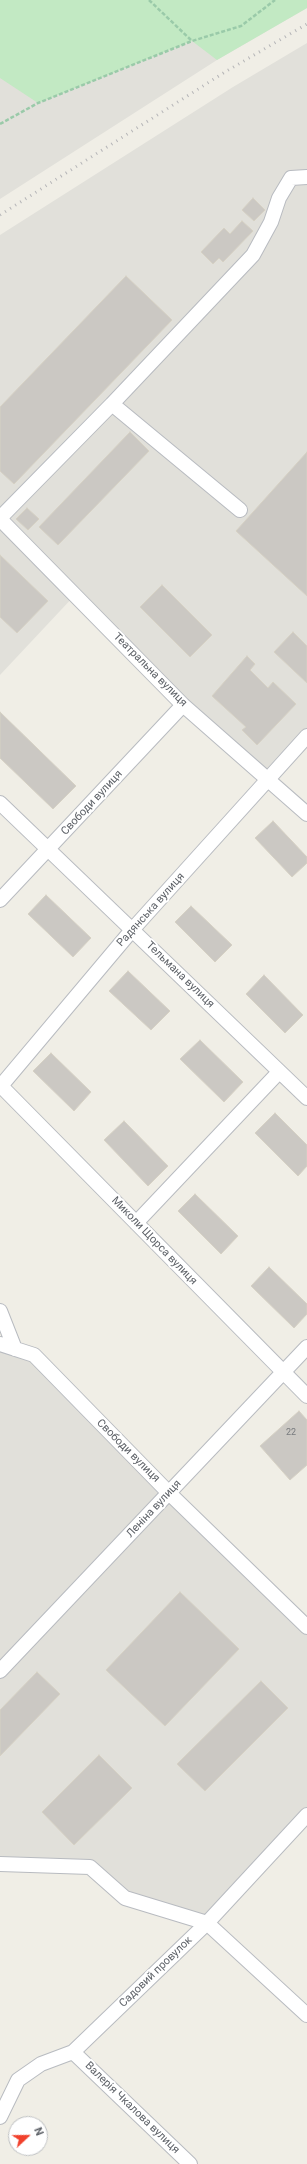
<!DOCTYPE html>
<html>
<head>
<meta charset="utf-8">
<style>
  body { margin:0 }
  #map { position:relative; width:307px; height:2164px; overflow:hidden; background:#f0eee6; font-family:Roboto,sans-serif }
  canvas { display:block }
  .north { position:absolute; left:8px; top:2116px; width:40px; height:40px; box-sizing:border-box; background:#fff; border:1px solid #bec0c2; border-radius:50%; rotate:68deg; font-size:11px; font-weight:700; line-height:16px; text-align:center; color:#5d6167 }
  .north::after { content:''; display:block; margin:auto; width:14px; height:18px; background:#f1412c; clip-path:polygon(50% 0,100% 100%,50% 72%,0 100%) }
</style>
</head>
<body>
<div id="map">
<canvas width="307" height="2164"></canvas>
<div class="north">N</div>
</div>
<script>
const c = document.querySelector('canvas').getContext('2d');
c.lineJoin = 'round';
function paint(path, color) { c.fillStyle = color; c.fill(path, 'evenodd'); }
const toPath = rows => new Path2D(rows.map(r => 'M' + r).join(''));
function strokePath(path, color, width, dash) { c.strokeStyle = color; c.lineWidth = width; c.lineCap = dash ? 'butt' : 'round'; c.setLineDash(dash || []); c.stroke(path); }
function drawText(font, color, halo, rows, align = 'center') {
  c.font = font + ' Roboto,sans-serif'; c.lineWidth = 4; c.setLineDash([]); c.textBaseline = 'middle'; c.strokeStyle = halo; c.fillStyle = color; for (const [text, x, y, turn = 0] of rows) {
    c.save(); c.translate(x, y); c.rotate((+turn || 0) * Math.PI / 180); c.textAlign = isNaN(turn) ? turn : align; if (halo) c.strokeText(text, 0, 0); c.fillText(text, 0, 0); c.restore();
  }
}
paint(toPath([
  [0,0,307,0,307,8,217,60,0,199],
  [307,43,307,736,269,779,75,595,0,675,0,235,233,87],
  [0,1344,34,1355,307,1627,307,1815,207,1923,125,1898,90,1867,0,1864]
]), '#e1e0da');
paint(toPath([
  [0,0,307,0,307,8,217,60,192,41,38,103,0,78]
]), '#c2e9c3');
const building = toPath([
  [253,198,265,210,254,221,242,210,253,198],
  [242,221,253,231,223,262,219,258,213,264,201,252,224,228,230,234,242,221],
  [126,276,172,320,14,484,0,471,0,407,126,276],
  [130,432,149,451,58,545,39,527,130,432],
  [307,452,307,596,236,531,307,452],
  [27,508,39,519,28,530,16,519,27,508],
  [0,555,48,601,17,633,0,617,0,555],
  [162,585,212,635,190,657,140,607,162,585],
  [293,632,307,646,307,683,274,652,293,632],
  [247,656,255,664,250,670,268,688,273,682,296,704,257,745,242,730,246,727,212,696,247,656],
  [0,712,76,786,53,809,0,758,0,712],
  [273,821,307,857,307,863,292,877,255,838,273,821],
  [46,895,91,938,73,957,28,914,46,895],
  [191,906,232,945,215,962,175,922,191,906],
  [128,971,170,1011,151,1030,109,991,128,971],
  [264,975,303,1015,285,1033,246,994,264,975],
  [200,1040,243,1082,224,1102,180,1059,200,1040],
  [51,1053,91,1092,74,1111,33,1071,51,1053],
  [275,1113,307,1145,307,1166,298,1176,255,1133,275,1113],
  [124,1121,168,1166,148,1186,104,1140,124,1121],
  [195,1194,238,1236,221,1254,178,1211,195,1194],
  [269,1267,307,1304,307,1314,294,1328,251,1286,269,1267],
  [299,1411,307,1420,307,1465,290,1480,260,1446,299,1411],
  [180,1592,239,1649,165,1726,106,1670,180,1592],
  [37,1672,60,1694,0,1756,0,1710,37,1672],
  [261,1681,288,1708,205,1791,177,1764,261,1681],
  [99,1755,132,1788,74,1845,42,1812,99,1755]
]);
paint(building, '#cbc8c3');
strokePath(building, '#d6d1c4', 1);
const minor = toPath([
  [240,510,112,404,253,255,271,222,279,198,291,178,307,177],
  [0,518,112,404],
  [0,519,183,705,307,814],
  [0,803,307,1098],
  [0,900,183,705],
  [1,1086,307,1396],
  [0,1087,132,930,307,736],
  [136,1223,279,1072],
  [0,1311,15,1349],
  [0,1344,34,1355,169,1493,307,1627],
  [0,1671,307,1347],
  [0,1864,90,1867,125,1898,207,1923,307,2015],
  [73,2052,190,2164],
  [0,2117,18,2080,41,2064,73,2052,207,1923,307,1815]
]);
strokePath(minor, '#b8bbc0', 16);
strokePath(toPath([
  [149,0,192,41,241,26,275,0],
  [0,124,38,103,192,41]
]), '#9acaa9', 2.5, [4, 2]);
strokePath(minor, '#fff', 14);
strokePath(toPath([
  [0,215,225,72,307,24]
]), '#b5b5b7', 3, [1, 5]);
drawText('9px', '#787b7e', null, [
  ["22",291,1433]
]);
drawText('11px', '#5d6167', '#fff', [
  ["Театральна вулиця",150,670,45],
  ["Свободи вулиця",92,803,-47],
  ["Радянська вулиця",151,910,-48],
  ["Тельмана вулиця",180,975,44],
  ["Миколи Щорса вулиця",154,1241,46],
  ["Свободи вулиця",128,1451,45],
  ["Леніна вулиця",154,1509,-47],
  ["Садовий провулок",156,1972,-44],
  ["Валерія Чкалова вулиця",132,2108,44]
]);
</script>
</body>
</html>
